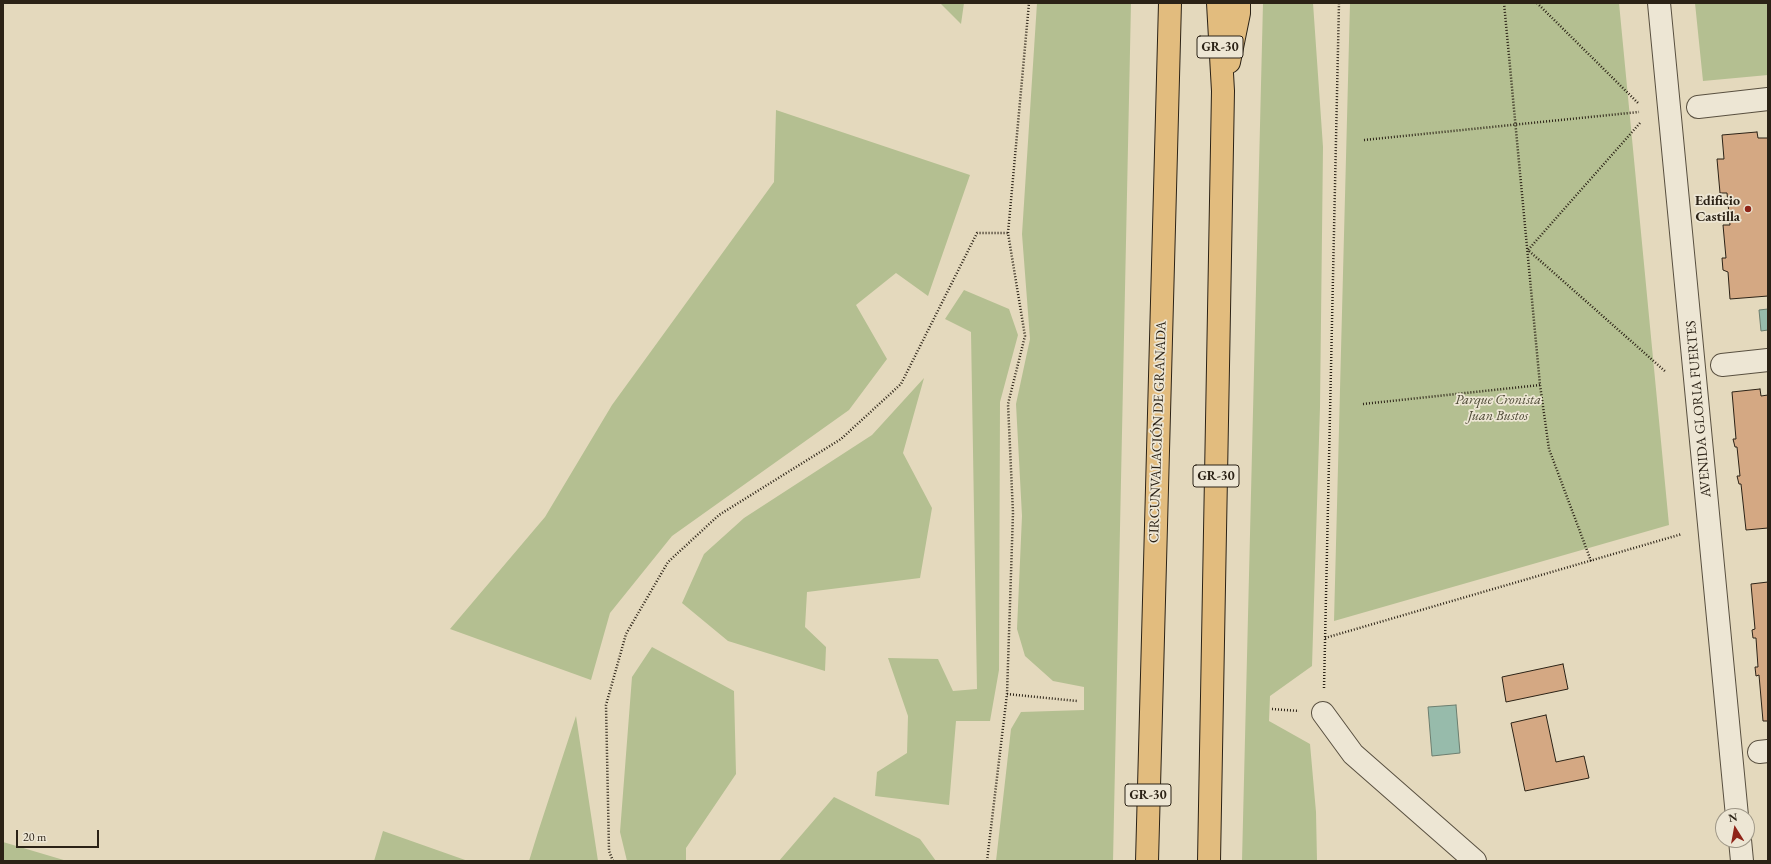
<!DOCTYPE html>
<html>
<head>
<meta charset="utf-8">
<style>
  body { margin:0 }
  #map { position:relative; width:1771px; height:864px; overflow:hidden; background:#e4d9bd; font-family:"EB Garamond",serif }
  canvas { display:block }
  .frame { position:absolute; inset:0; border:4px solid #2b2216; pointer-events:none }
  .north { position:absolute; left:1715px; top:808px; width:40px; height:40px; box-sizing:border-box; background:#ede6d4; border:1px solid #9f9888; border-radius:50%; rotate:349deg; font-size:11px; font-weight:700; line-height:16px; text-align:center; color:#2b2216 }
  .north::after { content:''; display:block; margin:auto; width:14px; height:18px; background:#8f2418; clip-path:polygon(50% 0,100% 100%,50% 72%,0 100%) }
  .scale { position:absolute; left:16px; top:830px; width:83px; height:18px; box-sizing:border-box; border:2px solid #2b2216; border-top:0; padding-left:5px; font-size:12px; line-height:14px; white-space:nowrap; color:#2b2216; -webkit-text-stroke:3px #ede6d4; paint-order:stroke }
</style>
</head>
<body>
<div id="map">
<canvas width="1771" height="864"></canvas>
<div class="frame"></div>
<div class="north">N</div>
<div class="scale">20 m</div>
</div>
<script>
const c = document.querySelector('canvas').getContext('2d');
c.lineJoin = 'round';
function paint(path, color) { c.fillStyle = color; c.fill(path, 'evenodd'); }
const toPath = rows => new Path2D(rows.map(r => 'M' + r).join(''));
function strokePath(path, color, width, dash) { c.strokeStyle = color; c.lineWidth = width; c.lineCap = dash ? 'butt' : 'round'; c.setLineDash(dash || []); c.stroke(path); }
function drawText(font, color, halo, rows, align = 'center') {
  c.font = font + ' "EB Garamond",serif'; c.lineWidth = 3.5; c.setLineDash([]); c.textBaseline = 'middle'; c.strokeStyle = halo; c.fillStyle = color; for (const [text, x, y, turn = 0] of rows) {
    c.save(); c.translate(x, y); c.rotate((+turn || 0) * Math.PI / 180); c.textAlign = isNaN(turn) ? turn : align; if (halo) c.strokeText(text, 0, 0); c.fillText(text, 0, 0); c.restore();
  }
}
paint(toPath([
  [940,3,964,3,961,24],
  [1037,3,1131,3,1113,861,996,861,1011,729,1021,712,1084,710,1084,687,1053,681,1025,656,1017,629,1022,516,1016,404,1030,339,1022,234],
  [1263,3,1313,3,1323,147,1320,407,1312,666,1270,696,1269,721,1310,744,1316,812,1317,861,1242,861],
  [1350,3,1619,3,1669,525,1334,621],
  [1695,3,1768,3,1768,75,1703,81],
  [776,110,970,175,928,296,896,273,856,305,887,359,849,410,672,536,610,613,591,680,450,629,545,517,612,405,774,182],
  [964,290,1009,309,1018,335,1000,402,999,670,990,721,956,721,949,805,875,796,877,772,907,753,908,716,888,658,938,659,953,691,977,689,971,332,945,319],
  [924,378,903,453,932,508,920,578,807,592,805,627,826,647,825,671,728,641,682,603,704,554,744,518,872,435],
  [652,647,734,691,736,774,686,848,686,861,627,861,620,832,632,677],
  [576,716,598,861,529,861,538,832],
  [834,797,920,839,936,861,779,861],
  [383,831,468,861,374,861],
  [3,842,67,861,3,861]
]), '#b4bf91');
const water = toPath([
  [1768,309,1768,330,1761,331,1759,310,1768,309],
  [1456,705,1460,753,1432,756,1428,707,1456,705]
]);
paint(water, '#97bbab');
strokePath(water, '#6c7e6f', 1);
const building = toPath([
  [1757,132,1758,138,1768,138,1768,296,1730,299,1728,272,1723,270,1722,258,1726,258,1723,225,1730,225,1727,193,1720,193,1717,159,1724,159,1722,135,1757,132],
  [1760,389,1761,396,1768,395,1768,528,1746,530,1741,484,1739,484,1737,476,1740,476,1737,447,1735,447,1733,439,1736,439,1732,392,1760,389],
  [1768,582,1768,721,1763,721,1759,675,1756,676,1755,667,1758,667,1756,638,1753,638,1752,630,1755,629,1751,584,1768,582],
  [1563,664,1568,689,1506,702,1502,677,1563,664],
  [1546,715,1556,762,1584,756,1589,778,1525,791,1511,723,1546,715]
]);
paint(building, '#d4a883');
strokePath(building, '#2b2216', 1);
const street = toPath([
  [1659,3,1737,816],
  [1698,107,1768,99],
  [1722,365,1768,360],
  [1323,713,1353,754,1475,861],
  [1759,752,1768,751],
  [1740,840,1742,861]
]);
const highway = toPath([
  [1229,62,1239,13,1239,3],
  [1147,861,1170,3],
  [1209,861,1223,91,1218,3]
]);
strokePath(street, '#595040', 24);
strokePath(highway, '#2b2216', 24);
strokePath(toPath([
  [1504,3,1540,385,1549,449,1591,561],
  [1537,3,1638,103],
  [1640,123,1528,250,1666,372],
  [1364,140,1639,112],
  [1363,404,1540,385],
  [1325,638,1682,534],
  [1324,688,1339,3],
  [1007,694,1077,701],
  [1272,709,1299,711],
  [613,861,609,851,606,705,626,634,668,562,719,515,841,439,901,384,977,233,1008,233],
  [987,861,1007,694,1013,513,1008,404,1025,336,1008,233,1029,3]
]), '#2b2216', 2.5, [1, 2]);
strokePath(street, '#ede6d4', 22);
strokePath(highway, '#e2bc7e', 22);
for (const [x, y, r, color] of [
  [1748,209,4,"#8f2418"]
]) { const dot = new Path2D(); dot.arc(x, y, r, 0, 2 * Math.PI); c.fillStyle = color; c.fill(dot); strokePath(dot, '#ede6d4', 1.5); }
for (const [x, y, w] of [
  [1220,47,46],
  [1216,476,46],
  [1148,795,46]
]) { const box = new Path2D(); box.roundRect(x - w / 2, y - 11, w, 22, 3); c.fillStyle = '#ede6d4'; c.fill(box); strokePath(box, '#2b2216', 1); }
drawText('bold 13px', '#2b2216', null, [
  ["GR-30",1220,47],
  ["GR-30",1216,476],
  ["GR-30",1148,795]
]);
drawText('bold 14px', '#2b2216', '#ede6d4', [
  ["Edificio",1740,201],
  ["Castilla",1740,217]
], 'right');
drawText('italic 14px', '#4d4935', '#ede6d4', [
  ["Parque Cronista",1498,400],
  ["Juan Bustos",1498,416]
]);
drawText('14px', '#2b2216', '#ede6d4', [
  ["AVENIDA GLORIA FUERTES",1699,409,-95],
  ["CIRCUNVALACIÓN DE GRANADA",1158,432,-88]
]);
</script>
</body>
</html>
